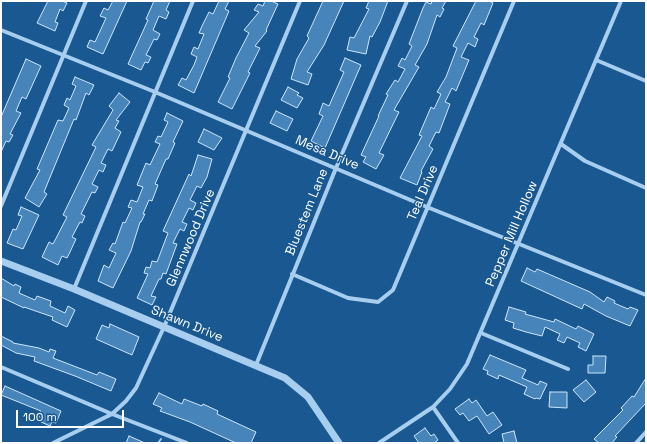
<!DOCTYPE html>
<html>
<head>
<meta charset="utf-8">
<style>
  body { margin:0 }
  #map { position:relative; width:647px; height:444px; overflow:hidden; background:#195890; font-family:"Space Grotesk",sans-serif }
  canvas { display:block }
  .frame { position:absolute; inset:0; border:2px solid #fff; pointer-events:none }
  .scale { position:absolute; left:16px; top:410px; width:108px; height:18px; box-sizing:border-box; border:2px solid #fff; border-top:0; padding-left:5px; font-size:12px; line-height:14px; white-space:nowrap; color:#fff; -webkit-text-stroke:3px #195890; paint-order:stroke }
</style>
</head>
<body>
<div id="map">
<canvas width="647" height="444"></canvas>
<div class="frame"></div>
<div class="scale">100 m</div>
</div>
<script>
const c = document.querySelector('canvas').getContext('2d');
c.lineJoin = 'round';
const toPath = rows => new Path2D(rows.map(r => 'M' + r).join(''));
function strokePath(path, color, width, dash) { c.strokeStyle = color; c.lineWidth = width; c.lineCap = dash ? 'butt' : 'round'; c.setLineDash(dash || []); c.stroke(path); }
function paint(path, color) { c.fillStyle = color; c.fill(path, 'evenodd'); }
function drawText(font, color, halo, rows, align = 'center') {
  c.font = font + ' "Space Grotesk",sans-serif'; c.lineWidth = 3; c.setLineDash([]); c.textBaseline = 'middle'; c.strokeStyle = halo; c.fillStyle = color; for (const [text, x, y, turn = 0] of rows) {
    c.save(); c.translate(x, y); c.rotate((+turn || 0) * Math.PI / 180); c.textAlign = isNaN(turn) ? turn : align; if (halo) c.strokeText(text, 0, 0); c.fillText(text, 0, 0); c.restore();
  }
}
strokePath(toPath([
  [158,443,161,439]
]), '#9bcbf1', 2);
const building = toPath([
  [48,1,62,1,67,3,63,11,60,9,55,22,58,23,55,31,37,23,48,1],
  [113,1,127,1,103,54,87,47,90,40,95,42,106,18,100,16,104,8,108,10,113,1],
  [154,1,170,1,166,10,169,12,166,19,159,16,153,30,160,34,157,40,154,39,146,55,151,57,148,63,145,62,141,70,128,64,148,20,146,19,154,1],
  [219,1,229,1,225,9,229,11,194,93,178,85,182,78,186,80,194,65,197,57,191,54,194,47,198,49,204,34,199,33,202,26,209,12,213,14,219,1],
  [265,1,271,1,278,4,266,30,267,31,255,46,260,48,248,72,250,73,232,109,218,102,230,78,228,77,236,58,249,33,244,30,259,12,254,10,258,4,263,6,265,1],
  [323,1,344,1,324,45,307,72,312,74,308,85,291,79,297,59,309,38,307,36,323,1],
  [369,1,388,1,380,22,372,37,370,36,366,54,347,50,350,37,354,38,369,9,366,8,369,1],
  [432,1,446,1,442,8,444,9,440,17,437,15,427,44,415,65,419,67,394,110,399,112,379,153,384,155,376,169,363,162,366,157,361,155,379,116,378,116,388,95,386,94,395,80,398,82,405,69,398,66,402,58,405,60,412,46,409,44,423,8,426,2,431,4,432,1],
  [476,1,489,1,493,3,484,25,481,23,474,37,478,39,475,47,468,43,461,57,469,60,456,91,452,88,445,102,450,104,439,133,436,132,429,146,433,149,421,171,422,172,417,185,400,178,422,136,419,135,431,107,434,109,441,94,437,92,446,77,457,48,453,46,476,1],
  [345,58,361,65,325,148,311,141,323,116,319,114,323,103,329,106,344,72,340,70,345,58],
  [26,59,41,66,26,99,22,97,16,111,21,113,10,134,13,135,9,142,6,141,1,152,1,117,26,59],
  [75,77,94,85,89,95,86,93,76,120,74,119,44,192,47,194,39,207,25,198,40,170,37,169,58,120,63,121,69,108,64,105,67,98,70,100,76,86,72,84,75,77],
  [288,87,299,93,297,95,303,98,297,108,281,100,288,87],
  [119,93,130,102,116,120,119,121,115,128,121,132,112,151,108,149,101,163,106,165,103,172,99,170,92,184,98,187,95,193,92,192,81,214,85,216,82,223,80,222,72,237,76,239,70,252,67,258,62,256,58,265,42,257,49,242,53,244,67,217,63,215,96,147,92,145,113,110,109,106,119,93],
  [276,111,293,119,287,131,270,123,276,111],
  [167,113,183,121,173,142,175,143,168,159,166,159,155,184,158,185,152,201,149,200,143,214,145,214,141,222,140,222,131,251,113,288,98,281,104,265,109,268,116,253,109,250,113,243,115,244,123,222,125,223,132,208,128,207,131,200,137,202,143,187,137,185,146,163,150,165,160,144,155,142,158,136,161,137,168,122,164,120,167,113],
  [204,129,222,138,214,150,198,142,204,129],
  [198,155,212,159,207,177,201,188,197,186,190,200,196,203,193,210,189,208,182,222,187,224,184,231,180,229,173,243,177,244,166,274,163,273,161,279,159,279,151,296,156,297,152,305,137,298,148,274,144,273,146,267,150,268,152,261,157,262,168,233,163,231,189,174,191,176,198,155],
  [21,207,39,215,23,249,7,243,13,229,16,230,22,216,18,215,21,207],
  [527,268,535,272,537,269,590,292,604,302,607,297,615,301,614,303,628,309,630,307,638,310,630,326,606,316,584,304,582,309,521,281,527,268],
  [1,278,14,286,15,284,21,287,19,293,35,300,37,296,51,301,50,306,65,313,68,306,75,310,67,327,52,320,53,317,24,307,24,308,1,297,1,278],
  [509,307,526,312,525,314,554,322,555,319,576,329,578,326,594,334,586,351,578,347,580,343,567,337,564,343,557,340,560,334,545,327,542,336,526,332,513,328,514,323,505,320,509,307],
  [110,324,139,337,132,355,96,339,102,325,109,328,110,324],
  [1,336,13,342,13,343,39,348,49,352,50,349,56,351,53,358,97,375,99,372,116,379,111,391,75,376,34,361,35,357,16,353,1,345,1,336],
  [490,355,526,370,522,378,538,385,540,381,547,384,540,399,536,398,535,399,524,394,527,387,499,375,498,379,487,374,488,371,483,369,490,355],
  [593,356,606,356,605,373,588,373,588,365,593,365,593,356],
  [646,378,646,403,615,436,617,437,612,443,599,443,594,439,623,410,621,408,632,396,634,397,646,378],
  [586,380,596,392,584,402,573,390,586,380],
  [5,386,61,411,56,423,52,422,50,426,41,422,43,419,38,416,41,411,1,395,5,386],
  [550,392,567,392,567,408,549,407,550,392],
  [159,393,182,404,184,399,202,406,203,404,218,411,217,414,256,432,251,443,236,443,190,422,160,411,162,408,153,404,159,393],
  [469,399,472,403,476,400,487,416,493,412,502,425,489,434,477,416,469,421,463,413,460,415,455,409,469,399],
  [425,428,431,436,434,434,438,440,434,443,419,443,414,436,425,428],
  [514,431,517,443,504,443,502,434,514,431],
  [129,436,145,443,126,443,129,436]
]);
paint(building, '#4684b9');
strokePath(building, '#cee6fb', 1);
strokePath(toPath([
  [1,30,155,92,427,207,646,295],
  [596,60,646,81],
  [561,144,585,161,646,188],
  [1,206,86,1],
  [292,274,348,298,378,302,393,290,514,1],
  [74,289,193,1],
  [481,333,568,369],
  [256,365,336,168,407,1],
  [1,367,112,414,187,443],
  [433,407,458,443],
  [53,443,112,414,126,401,136,388,164,327,300,1],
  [379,443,433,407,450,389,467,364,621,1],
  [636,443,646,432]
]), '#a8ceef', 4);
strokePath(toPath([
  [1,261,74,289,285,378,308,397,339,443]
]), '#a8ceef', 7);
drawText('13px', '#fff', '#195890', [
  ["Mesa Drive",327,153,23],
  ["Teal Drive",423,193,-67],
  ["Bluestem Lane",307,212,-68],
  ["Pepper Mill Hollow",512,234,-67],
  ["Glennwood Drive",191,238,-67],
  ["Shawn Drive",187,324,22]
]);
</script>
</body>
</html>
